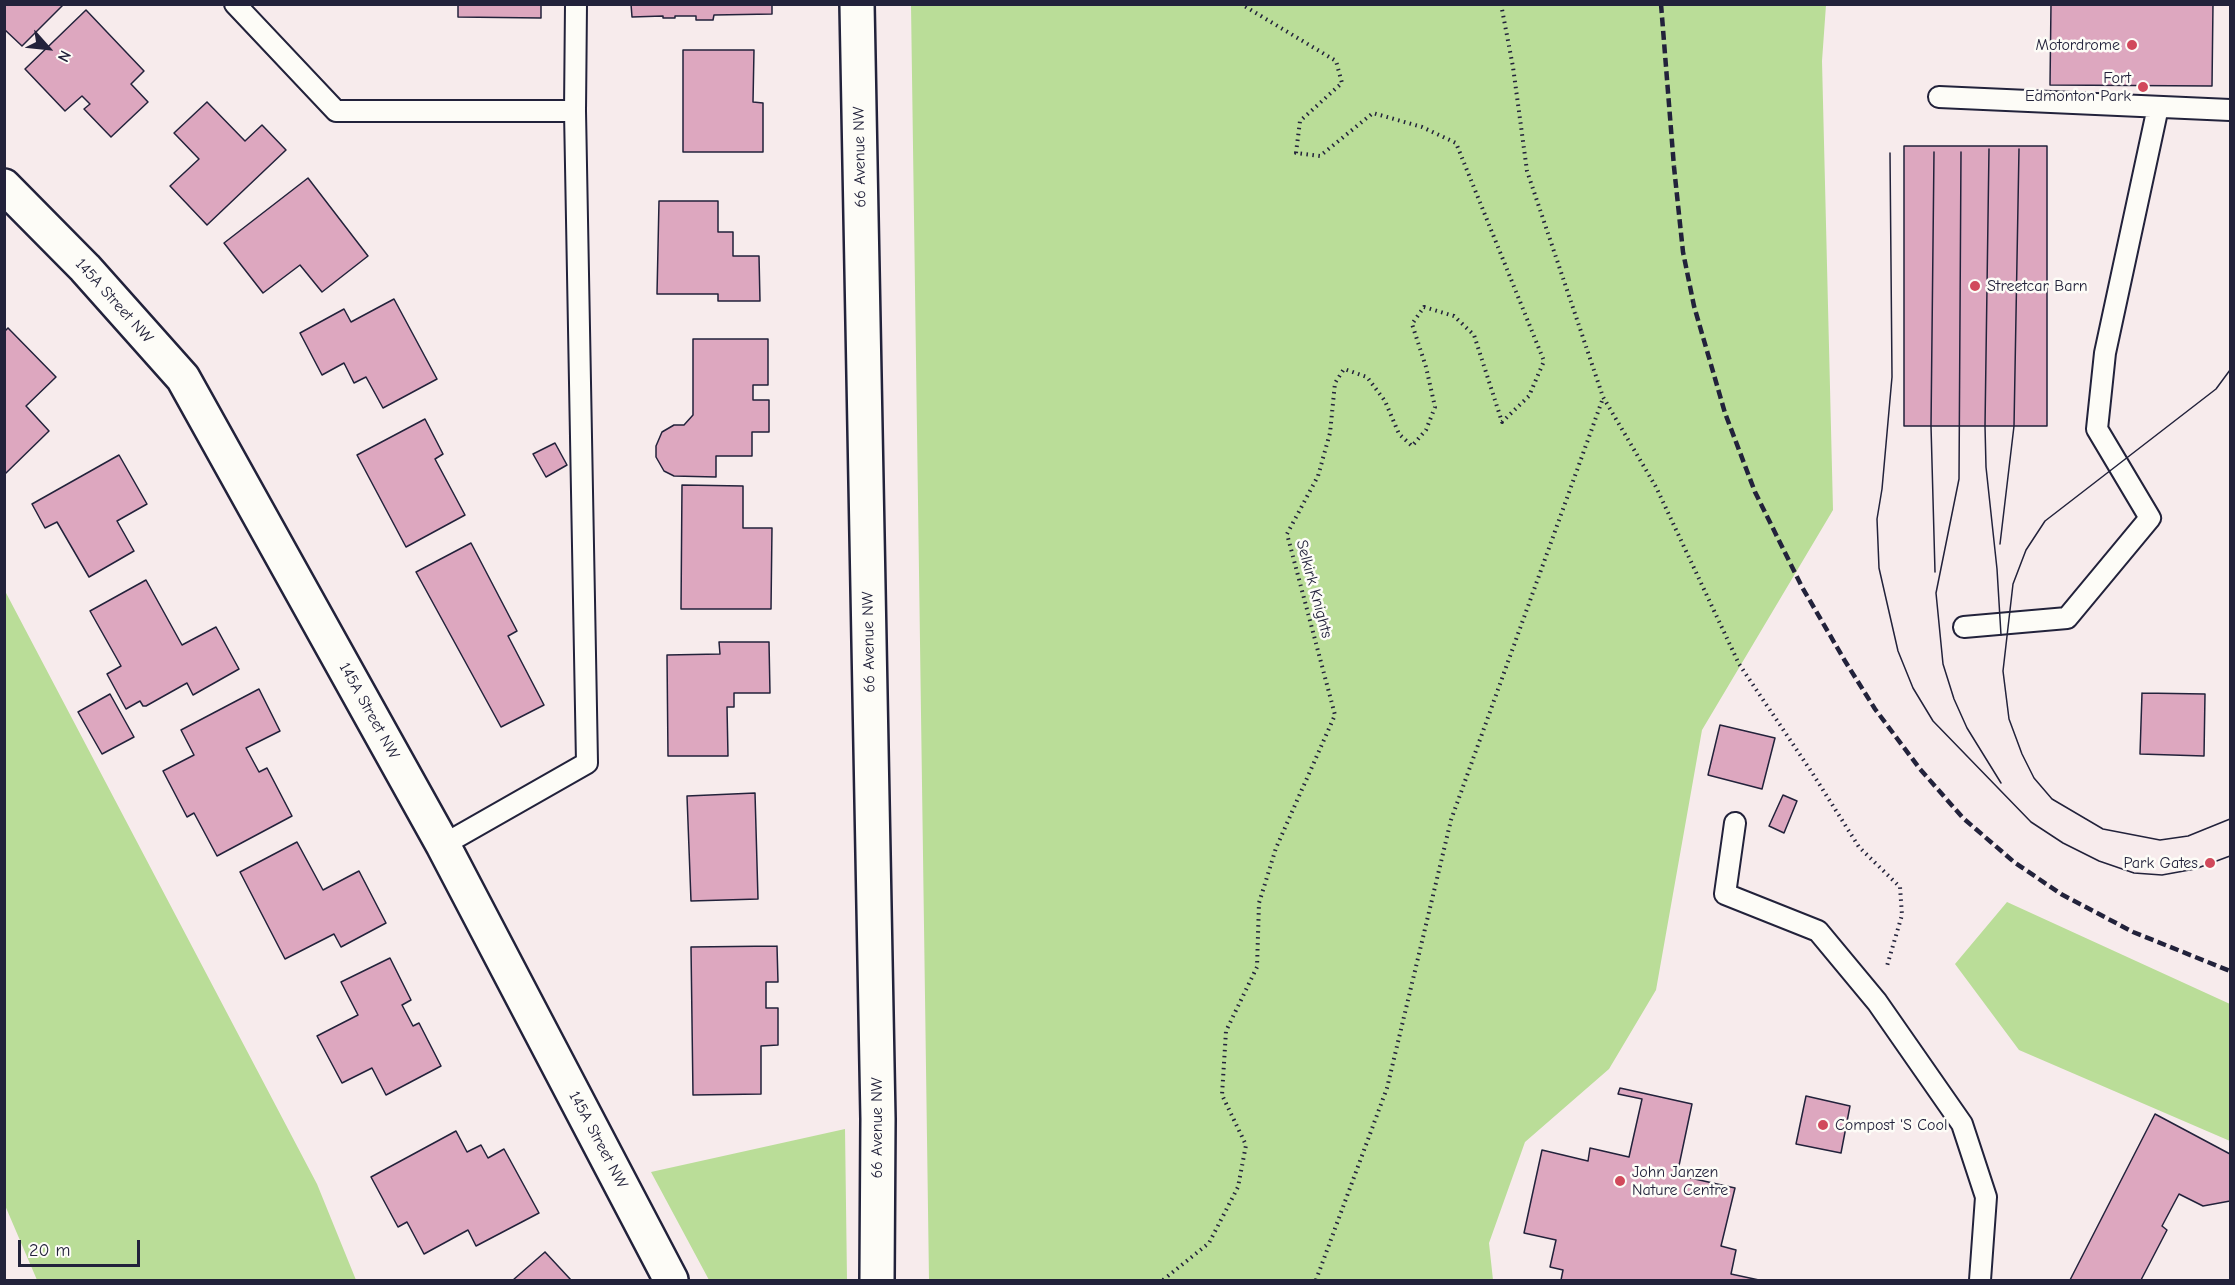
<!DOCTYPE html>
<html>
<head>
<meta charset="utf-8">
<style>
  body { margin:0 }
  #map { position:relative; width:2235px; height:1285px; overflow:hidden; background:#f7ebec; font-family:"Comic Neue",sans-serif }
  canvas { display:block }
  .frame { position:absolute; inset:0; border:6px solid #22223b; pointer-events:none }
  .north { position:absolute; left:18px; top:18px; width:60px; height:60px; -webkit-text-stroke:4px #fdfcf7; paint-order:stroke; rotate:117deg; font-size:16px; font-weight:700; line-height:24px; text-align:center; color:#22223b }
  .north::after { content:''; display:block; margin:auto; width:21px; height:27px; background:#22223b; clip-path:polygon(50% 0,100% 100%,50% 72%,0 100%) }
  .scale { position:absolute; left:18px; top:1240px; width:122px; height:27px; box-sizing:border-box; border:3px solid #22223b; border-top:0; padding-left:8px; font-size:18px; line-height:21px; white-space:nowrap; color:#22223b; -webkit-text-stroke:4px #fdfcf7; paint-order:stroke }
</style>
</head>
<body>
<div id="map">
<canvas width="2235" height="1285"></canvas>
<div class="frame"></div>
<div class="north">N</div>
<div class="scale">20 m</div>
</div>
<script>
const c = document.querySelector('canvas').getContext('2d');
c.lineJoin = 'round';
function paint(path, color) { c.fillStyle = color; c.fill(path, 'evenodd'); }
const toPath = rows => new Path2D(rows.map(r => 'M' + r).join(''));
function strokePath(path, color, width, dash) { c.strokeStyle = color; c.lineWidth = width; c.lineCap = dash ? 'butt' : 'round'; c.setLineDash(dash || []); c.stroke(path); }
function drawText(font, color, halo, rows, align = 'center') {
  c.font = font + ' "Comic Neue",sans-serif'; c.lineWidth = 5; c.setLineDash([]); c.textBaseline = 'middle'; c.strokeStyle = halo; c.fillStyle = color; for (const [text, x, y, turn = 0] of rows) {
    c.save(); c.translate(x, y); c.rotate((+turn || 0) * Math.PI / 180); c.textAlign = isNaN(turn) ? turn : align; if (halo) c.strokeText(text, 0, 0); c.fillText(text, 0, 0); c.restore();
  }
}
paint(toPath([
  [911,5,1826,5,1822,61,1833,510,1702,730,1656,990,1609,1069,1525,1142,1489,1243,1493,1280,929,1280],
  [5,591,317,1184,356,1280,37,1280,4,1203],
  [2007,902,2230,1004,2230,1141,2019,1050,1955,964],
  [845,1129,847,1280,709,1280,651,1172]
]), '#badd98');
const building = toPath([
  [4,4,64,4,22,46,4,29,4,4],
  [458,4,541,4,541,18,458,17,458,4],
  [631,4,772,4,772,14,714,15,713,20,696,20,696,16,675,16,675,18,663,18,663,16,632,17,631,4],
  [2051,4,2213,4,2212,86,2050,85,2051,4],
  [86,10,144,71,131,84,148,102,111,137,84,109,90,104,82,96,65,111,25,69,86,10],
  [683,50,754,50,753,102,763,103,763,152,683,152,683,50],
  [207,102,245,141,262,125,286,150,207,225,170,186,199,159,174,133,207,102],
  [1904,146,2047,146,2047,426,1904,426,1904,146],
  [308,178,368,256,322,292,300,265,263,293,224,243,308,178],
  [659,201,718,201,718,232,733,232,733,256,759,256,760,301,718,301,718,294,657,294,659,201],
  [394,299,437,379,383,408,366,377,354,383,344,363,322,375,300,333,344,309,351,322,394,299],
  [8,328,56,377,26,406,49,431,6,473,4,471,4,332,8,328],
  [693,339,768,339,768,385,753,385,753,400,769,400,769,432,752,432,752,456,716,456,716,477,674,476,664,471,656,457,656,446,662,432,674,425,684,425,693,415,693,339],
  [425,419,443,454,435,459,465,515,406,547,357,455,425,419],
  [555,443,567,465,546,477,533,454,555,443],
  [119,455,147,504,117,521,134,551,89,577,57,522,45,528,32,504,119,455],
  [682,485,743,486,743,528,772,528,771,609,681,609,682,485],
  [471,543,517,631,508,636,544,705,501,727,416,572,471,543],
  [146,580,182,645,216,627,239,669,193,695,187,683,146,706,143,706,140,701,126,709,107,674,121,666,90,611,146,580],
  [719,642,769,642,770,693,734,693,734,707,727,707,728,756,668,756,667,655,720,654,719,642],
  [259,689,280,731,246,748,259,772,267,768,292,816,217,856,194,813,187,817,163,771,194,755,181,730,259,689],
  [2142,693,2205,694,2204,756,2140,754,2142,693],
  [110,694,134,737,102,754,78,712,110,694],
  [1720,725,1775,738,1762,789,1708,775,1720,725],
  [755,793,758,899,691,901,687,796,755,793],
  [1783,795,1797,801,1784,833,1769,826,1783,795],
  [297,842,323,890,359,871,386,923,341,947,334,934,285,959,240,872,297,842],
  [777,946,778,982,766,982,766,1008,778,1008,778,1045,761,1046,761,1094,693,1095,691,947,777,946],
  [390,958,411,1000,402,1005,413,1026,419,1023,441,1066,386,1095,372,1068,342,1083,317,1036,358,1015,341,982,390,958],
  [1620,1088,1692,1104,1677,1175,1735,1188,1721,1246,1736,1250,1731,1274,1759,1280,1561,1280,1563,1270,1550,1267,1556,1240,1524,1233,1542,1150,1588,1161,1590,1148,1629,1157,1642,1099,1618,1094,1620,1088],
  [1806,1096,1850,1106,1841,1153,1796,1144,1806,1096],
  [2155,1114,2230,1154,2230,1201,2203,1206,2179,1194,2162,1226,2167,1230,2141,1280,2070,1280,2155,1114],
  [456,1131,467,1152,481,1145,488,1158,504,1149,539,1213,476,1246,468,1230,424,1254,407,1222,398,1227,371,1177,456,1131],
  [545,1252,571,1280,513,1280,545,1252]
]);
paint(building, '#dda7bf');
strokePath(building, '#22223b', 1.5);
const lane = toPath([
  [235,4,336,111,575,111],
  [1939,97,2230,110],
  [1964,627,2067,618,2150,518,2097,429,2105,353,2158,107],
  [1735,823,1725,894,1818,931,1877,1002,1962,1124,1986,1197,1980,1280],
  [443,845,587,763,575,111,576,4]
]);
const street = toPath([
  [857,4,878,1119,877,1280],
  [4,186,85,268,183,378,443,845,671,1280]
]);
strokePath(lane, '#22223b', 24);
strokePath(street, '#22223b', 38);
strokePath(toPath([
  [1501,4,1513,67,1527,171,1603,397,1656,487,1739,664,1811,771,1859,847,1900,887,1902,915,1887,966],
  [1163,1280,1209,1243,1238,1187,1246,1145,1222,1095,1226,1031,1257,967,1259,903,1276,848,1335,715,1287,534,1318,476,1330,433,1335,383,1344,369,1367,377,1385,401,1399,434,1412,446,1426,430,1435,407,1426,367,1412,324,1424,307,1454,316,1474,335,1502,422,1529,396,1544,361,1456,143,1422,127,1373,113,1320,156,1296,153,1300,121,1342,83,1336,61,1241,4],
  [1316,1280,1387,1088,1451,820,1603,398]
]), '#22223b', 4, [1.5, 4.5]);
strokePath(lane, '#fdfcf7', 20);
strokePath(street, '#fdfcf7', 33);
strokePath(toPath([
  [1989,149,1985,426,1986,467,1997,569,2001,635],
  [1934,152,1931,426,1935,572],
  [1961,152,1959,479,1936,593,1943,664,1954,699,1967,728,2001,783],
  [1890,153,1892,377,1882,489,1877,519,1879,568,1898,651,1913,688,1933,721,2031,822,2063,843,2099,861,2134,873,2162,875,2195,869,2230,856],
  [2230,370,2216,389,2045,521,2026,550,2013,584,2003,671,2009,719,2022,754,2034,778,2052,799,2103,829,2160,840,2188,836,2230,819],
  [2000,544,2014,426,2019,149]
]), '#22223b', 1.5);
strokePath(toPath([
  [1661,4,1674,167,1683,252,1694,306,1725,413,1755,492,1802,587,1845,661,1875,709,1920,769,1963,818,2014,862,2061,894,2133,932,2230,971]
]), '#22223b', 4.5, [9, 4.5]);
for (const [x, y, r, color] of [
  [2132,45,6,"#d1495b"],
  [2143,87,6,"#d1495b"],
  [1975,286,6,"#d1495b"],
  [2210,863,6,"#d1495b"],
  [1823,1125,6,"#d1495b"],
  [1620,1181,6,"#d1495b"]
]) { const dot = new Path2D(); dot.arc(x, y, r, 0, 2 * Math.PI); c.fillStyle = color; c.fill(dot); strokePath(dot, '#fdfcf7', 2); }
drawText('16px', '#22223b', '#fdfcf7', [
  ["Motordrome",2120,45],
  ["Fort",2131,78],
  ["Edmonton Park",2131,96],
  ["Streetcar Barn",1987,286,"left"],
  ["Park Gates",2198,863],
  ["Compost 'S Cool",1835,1125,"left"],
  ["John Janzen",1632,1172,"left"],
  ["Nature Centre",1632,1190,"left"]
], 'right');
drawText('16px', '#22223b', '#fdfcf7', [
  ["66 Avenue NW",860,157,-91],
  ["145A Street NW",114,301,48],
  ["Selkirk Knights",1314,589,75],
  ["66 Avenue NW",869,642,-91],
  ["145A Street NW",369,711,61],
  ["66 Avenue NW",877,1128,-90],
  ["145A Street NW",598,1140,62]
]);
</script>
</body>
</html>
